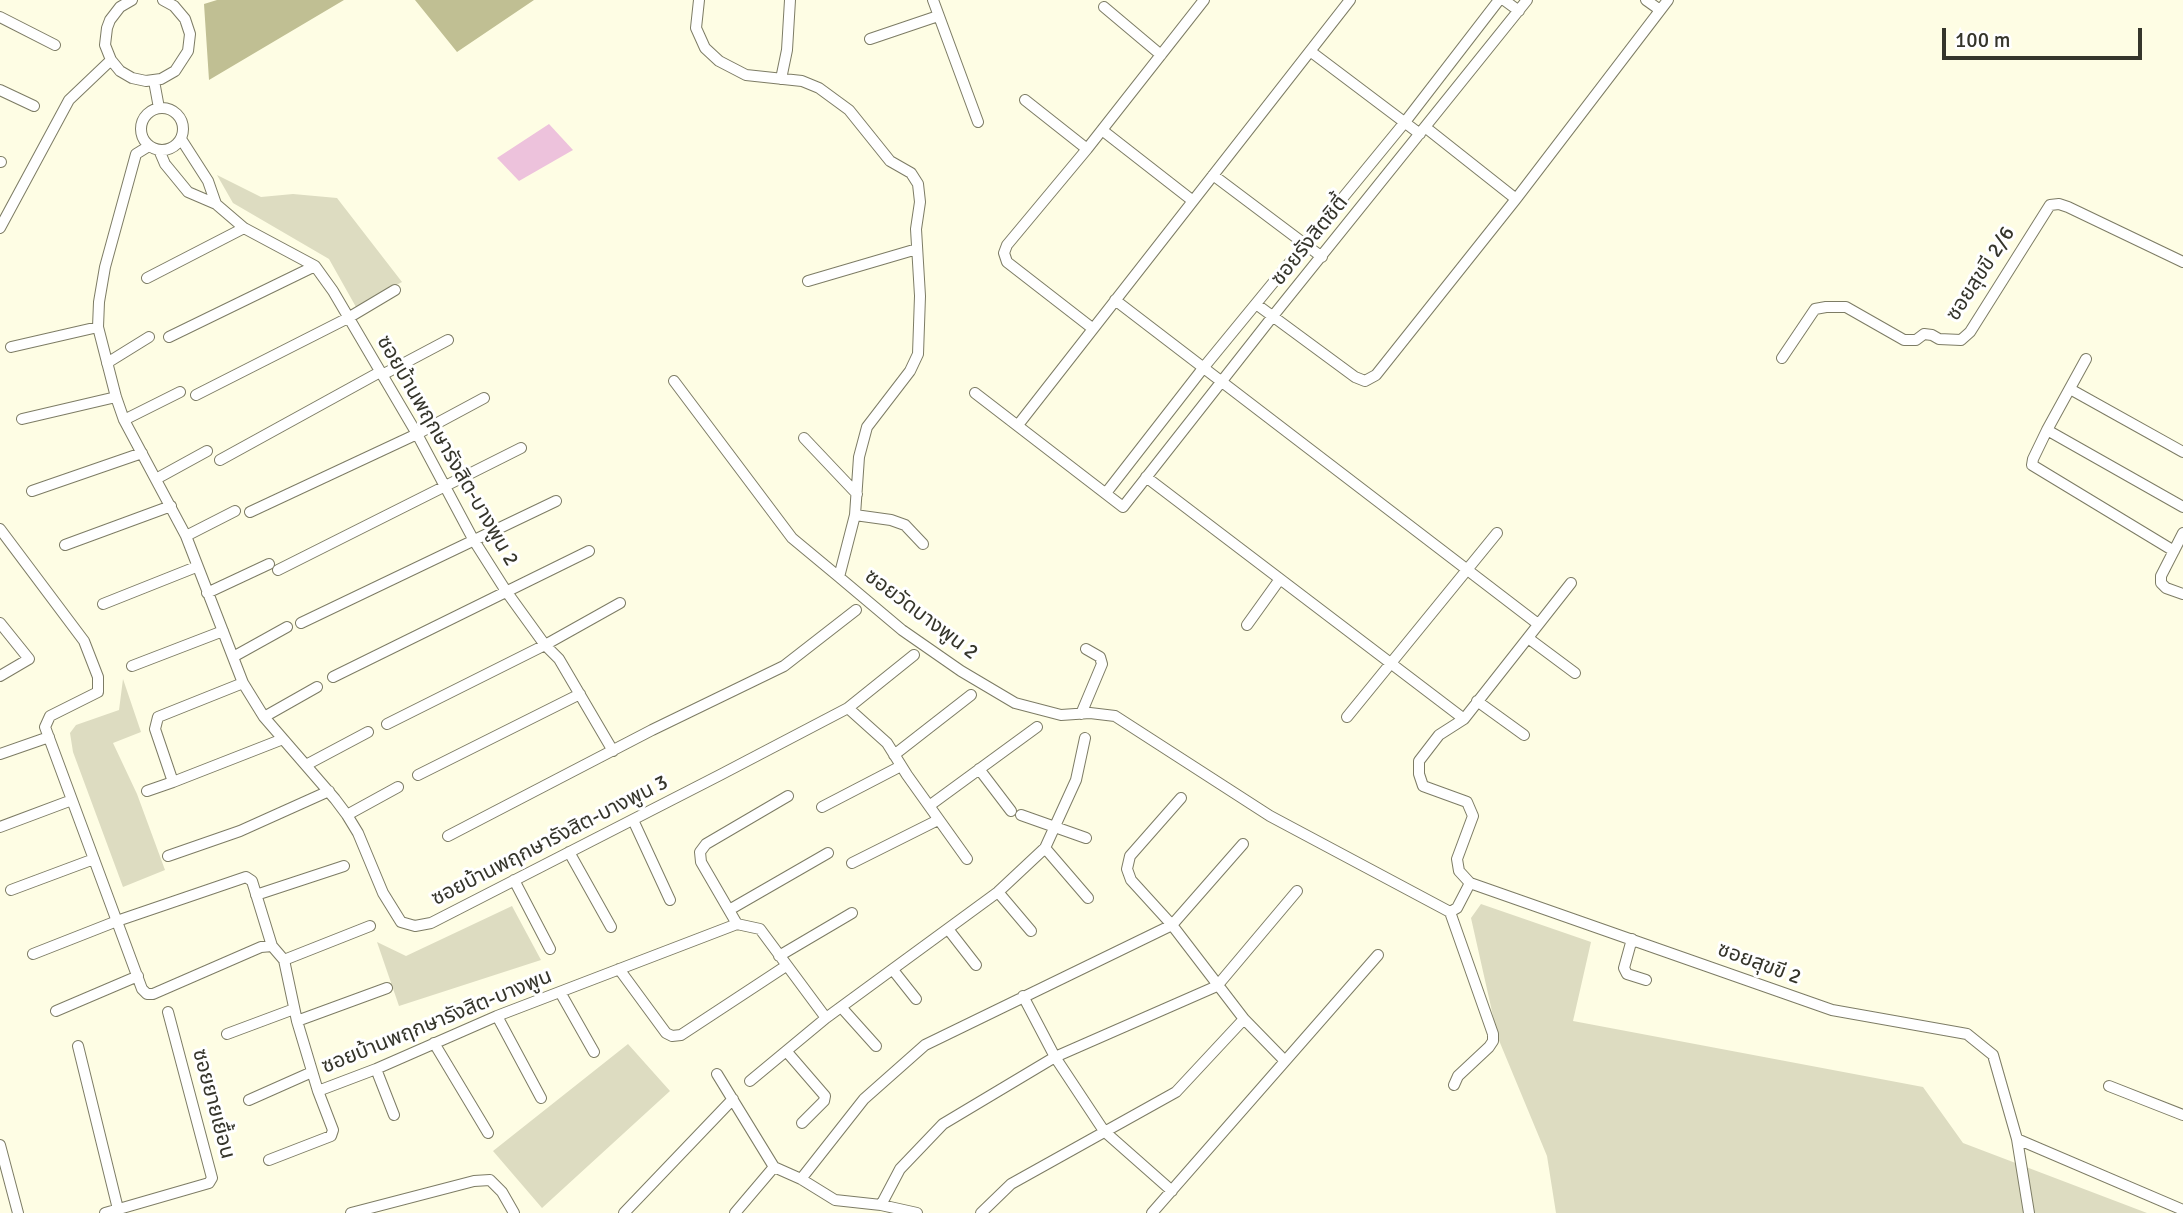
<!DOCTYPE html>
<html>
<head>
<meta charset="utf-8">
<style>
  body { margin:0 }
  #map { position:relative; width:2183px; height:1213px; overflow:hidden; background:#fefde4; font-family:Signika,sans-serif }
  canvas { display:block }
  .scale { position:absolute; left:1942px; top:28px; width:200px; height:32px; box-sizing:border-box; border:4px solid #35352b; border-top:0; padding-left:9px; font-size:21px; line-height:24px; white-space:nowrap; color:#35352b; -webkit-text-stroke:5px #fff; paint-order:stroke }
</style>
</head>
<body>
<div id="map">
<canvas width="2183" height="1213"></canvas>
<div class="scale">100 m</div>
</div>
<script>
const c = document.querySelector('canvas').getContext('2d');
c.lineJoin = 'round';
function paint(path, color) { c.fillStyle = color; c.fill(path, 'evenodd'); }
const toPath = rows => new Path2D(rows.map(r => 'M' + r).join(''));
function strokePath(path, color, width, dash) { c.strokeStyle = color; c.lineWidth = width; c.lineCap = dash ? 'butt' : 'round'; c.setLineDash(dash || []); c.stroke(path); }
function drawText(font, color, halo, rows, align = 'center') {
  c.font = font + ' Signika,"Noto Sans Thai",sans-serif'; c.lineWidth = 6; c.setLineDash([]); c.textBaseline = 'middle'; c.strokeStyle = halo; c.fillStyle = color; for (const [text, x, y, turn = 0] of rows) {
    c.save(); c.translate(x, y); c.rotate((+turn || 0) * Math.PI / 180); c.textAlign = isNaN(turn) ? turn : align; if (halo) c.strokeText(text, 0, 0); c.fillText(text, 0, 0); c.restore();
  }
}
paint(toPath([
  [217,175,261,197,293,194,337,198,402,282,356,307,329,259,233,203],
  [123,679,141,732,113,743,137,794,165,870,123,887,73,752,70,733,76,725,119,710],
  [1481,904,1591,942,1573,1021,1923,1087,1963,1143,2147,1213,1556,1213,1547,1156,1498,1038,1471,918],
  [512,906,541,960,399,1006,377,942,406,956],
  [628,1044,670,1091,542,1208,493,1151]
]), '#dddcc1');
paint(toPath([
  [217,0,344,0,209,80,204,4],
  [415,0,534,0,457,52]
]), '#c0bf93');
paint(toPath([
  [549,124,573,150,519,181,497,158]
]), '#edc2dc');
const street = toPath([
  [132,0,120,7,110,20,107,28,105,45,111,60,120,71,132,78,146,81,161,79,175,71,188,51,190,34,185,19,174,6,163,0],
  [699,0,696,28,705,48,719,61,746,75,802,81,819,88,849,110,890,161,911,173,918,184,920,202,916,229,920,296,918,354,910,371,867,427,859,457,855,515,839,577,902,630,961,671,1015,703,1061,715,1090,713,1115,716,1270,816,1450,912,1493,1034,1493,1041,1489,1047,1458,1076,1454,1085],
  [933,0,978,122],
  [1504,0,1519,11],
  [1646,0,1660,10],
  [1104,7,1161,55],
  [0,17,55,45],
  [870,39,938,16],
  [1310,51,1420,134],
  [781,79,787,50,790,0],
  [154,81,159,108],
  [0,90,34,106],
  [1025,100,1087,149],
  '141 129a21 21 0 1 1 42 0a21 21 0 1 1-42 0Z',
  [1425,127,1516,199],
  [1102,130,1193,201],
  [181,139,208,181,216,204],
  [149,146,136,154,105,267,99,302,98,327,116,397,124,420,186,536,243,683,264,717,335,799,347,815,358,833,383,893,401,922,415,926,431,923,720,775,848,708,914,655],
  [159,150,165,164,188,192,216,204,244,228,315,266,333,291,417,434,473,539,506,591,545,645,559,659,613,751],
  [0,162,1,162],
  [1213,175,1322,257],
  [0,228,69,100,111,60],
  [147,278,244,228],
  [808,281,917,249],
  [1115,300,1538,624],
  [1256,304,1355,377,1365,381,1376,375,1516,199,1668,0],
  [1092,328,1007,262,1004,253,1007,245,1087,149,1204,0],
  [169,337,315,266],
  [11,347,98,327],
  [1782,358,1815,309,1826,307,1846,307,1904,340,1916,340,1924,334,1932,335,1939,339,1961,340,1970,332,2050,205,2059,204,2068,207,2183,262],
  [2086,359,2047,430,2033,459,2032,465,2174,551],
  [107,363,149,337],
  [382,375,448,340],
  [674,381,792,538,839,577],
  [2070,389,2183,452],
  [975,393,1123,507,1273,316,1527,0],
  [196,395,348,318,395,290],
  [22,419,116,397],
  [124,420,180,392],
  [1018,425,1350,0],
  [2047,430,2183,507],
  [804,438,857,494],
  [220,460,380,372],
  [1146,477,1464,719],
  [156,479,207,451],
  [32,491,142,453],
  [1106,493,1204,367,1405,122,1499,0],
  [250,512,417,434,484,398],
  [855,515,891,520,905,525,923,544],
  [0,529,84,641,98,677,98,692,50,716,45,727,142,989,147,994,153,994,261,947,272,946,284,960,297,1021,318,1091,376,1069,497,1016,737,924,760,929,826,1018,998,892,1045,848,1076,780,1085,738],
  [2183,533,2161,576,2161,583,2166,588,2183,594],
  [186,536,235,511],
  [65,545,171,506],
  [278,570,521,448],
  [1571,583,1464,719,1439,735,1419,761,1419,774,1423,786,1467,802,1473,816,1457,859,1459,871,1470,883,1832,1010,1967,1034,1993,1055,2017,1139,2183,1210],
  [207,593,269,564],
  [103,604,196,567],
  [0,623,29,659,0,676],
  [301,623,556,501],
  [1247,625,1280,579],
  [1528,638,1575,673],
  [233,657,287,627],
  [132,666,223,631],
  [333,677,589,551],
  [243,683,158,717,155,729,173,782,283,739],
  [1477,701,1524,735],
  [848,708,887,743,907,775,967,859],
  [1081,714,1102,664,1100,657,1086,649],
  [264,717,317,687],
  [1347,717,1497,533],
  [387,724,545,645,620,603],
  [0,754,49,737],
  [894,755,971,695],
  [306,765,368,732],
  [979,769,1011,811],
  [418,775,580,694],
  [147,791,173,782],
  [1181,798,1130,856,1127,869,1131,880,1172,925,1244,1019,1284,1060],
  [929,806,1037,727],
  [822,807,901,766],
  [347,815,398,787],
  [1021,815,1086,838],
  [633,820,670,900],
  [0,827,72,800],
  [448,836,652,730,784,666,856,610],
  [1045,848,1088,898],
  [569,852,611,927],
  [168,856,240,831,329,791],
  [852,863,938,820],
  [514,880,550,949],
  [11,890,94,859],
  [998,892,1031,931],
  [256,895,344,866],
  [729,910,828,853],
  [1450,912,1457,908,1470,883],
  [737,924,701,862,700,852,706,844,788,796],
  [948,929,976,965],
  [1632,939,1624,968,1627,974,1646,980],
  [33,954,117,921,246,877,252,881,272,946],
  [779,956,852,913],
  [284,960,370,926],
  [619,969,666,1033,672,1036,681,1035,786,966],
  [893,970,916,999],
  [560,992,594,1052],
  [1023,996,1055,1057,1104,1131,1172,1191],
  [841,1007,876,1046],
  [56,1011,138,976],
  [497,1016,541,1098],
  [297,1021,387,988],
  [227,1034,294,1009],
  [434,1043,488,1133],
  [78,1046,118,1209],
  [787,1052,825,1096,824,1101,802,1123],
  [376,1069,394,1115],
  [717,1074,774,1167,801,1179,835,1200,881,1205,917,1213],
  [750,1081,826,1018],
  [2109,1086,2183,1115],
  [249,1100,312,1072],
  [2017,1139,2029,1213],
  [0,1145,18,1213],
  [269,1160,331,1136,333,1130,318,1091],
  [801,1179,864,1099,925,1045,1172,925,1243,844],
  [881,1205,900,1169,943,1124,1055,1057,1217,986,1297,891],
  [105,1213,209,1183,212,1178,168,1012],
  [351,1213,474,1181,490,1180,502,1192,514,1213],
  [624,1213,733,1099],
  [735,1213,774,1167],
  [981,1213,1011,1184,1176,1092,1244,1019],
  [1152,1213,1378,955]
]);
strokePath(street, '#7d7c65', 12);
strokePath(street, '#fff', 10);
drawText('21px', '#35352b', '#fff', [
  ["ซอยรังสิตซิตี้",1310,241,-51],
  ["ซอยสุขขี 2/6",1981,274,-57],
  ["ซอยบ้านพฤกษารังสิต-บางพูน 2",447,451,60],
  ["ซอยวัดบางพูน 2",921,615,37],
  ["ซอยบ้านพฤกษารังสิต-บางพูน 3",550,841,-27],
  ["ซอยสุขขี 2",1759,964,20],
  ["ซอยบ้านพฤกษารังสิต-บางพูน",437,1022,-22],
  ["ซอยยายเยื้อน",213,1104,75]
]);
</script>
</body>
</html>
